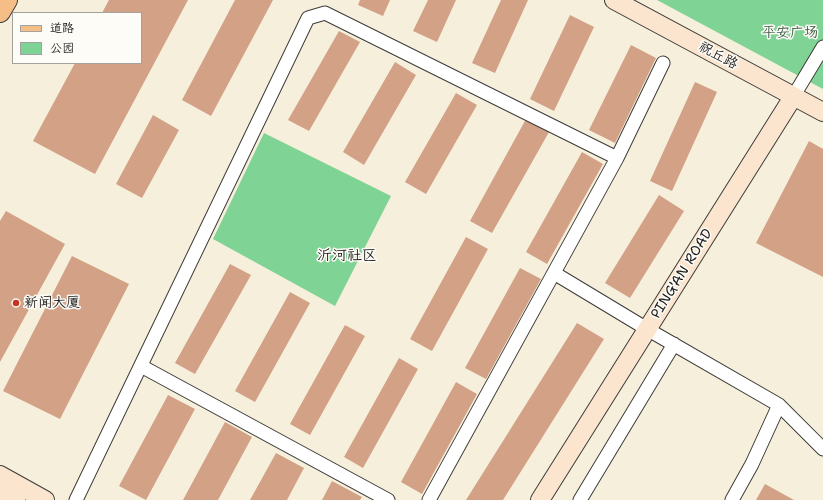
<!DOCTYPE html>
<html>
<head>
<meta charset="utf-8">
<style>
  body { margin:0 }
  #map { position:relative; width:823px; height:500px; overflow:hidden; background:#f6efdc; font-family:"Shantell Sans","LXGW WenKai TC",sans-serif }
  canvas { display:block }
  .legend { position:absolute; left:12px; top:12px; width:130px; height:52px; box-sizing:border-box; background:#fdfcf7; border:1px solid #a3a29f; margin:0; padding:5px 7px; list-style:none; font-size:12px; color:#1c1c1c }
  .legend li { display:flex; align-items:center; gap:8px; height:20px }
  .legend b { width:20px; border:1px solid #a3a29f }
</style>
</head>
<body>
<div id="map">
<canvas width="823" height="500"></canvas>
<ul class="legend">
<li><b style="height:5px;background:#f6be87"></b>道路</li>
<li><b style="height:11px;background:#7fd395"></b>公园</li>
</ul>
</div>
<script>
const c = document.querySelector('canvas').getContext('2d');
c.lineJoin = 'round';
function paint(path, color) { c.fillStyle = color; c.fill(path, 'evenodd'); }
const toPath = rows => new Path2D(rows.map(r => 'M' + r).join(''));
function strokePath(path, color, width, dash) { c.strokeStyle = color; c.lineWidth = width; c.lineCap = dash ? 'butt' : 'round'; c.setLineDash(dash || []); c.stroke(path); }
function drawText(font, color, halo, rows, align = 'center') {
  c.font = font + ' "Shantell Sans","LXGW WenKai TC",sans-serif'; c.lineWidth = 3; c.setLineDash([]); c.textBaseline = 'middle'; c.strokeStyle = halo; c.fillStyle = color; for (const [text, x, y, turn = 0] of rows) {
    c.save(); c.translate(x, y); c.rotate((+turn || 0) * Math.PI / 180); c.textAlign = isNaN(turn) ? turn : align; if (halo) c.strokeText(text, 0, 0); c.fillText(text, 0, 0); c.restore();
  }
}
paint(toPath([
  [657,0,823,0,823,89],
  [264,133,391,196,335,306,213,239]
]), '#7fd395');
paint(toPath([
  [109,0,188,0,95,174,33,141,75,63,141,63,141,13,102,13],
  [235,0,273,0,211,116,182,100],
  [360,0,390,0,383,16,358,5],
  [428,0,456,0,437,42,413,31],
  [501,0,528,0,495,73,472,63],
  [570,15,594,27,554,111,530,99],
  [339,31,360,42,309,131,288,120],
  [631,45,656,58,615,143,589,130],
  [395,62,416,75,364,165,343,152],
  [695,82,717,92,672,191,650,181],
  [456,93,477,105,426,194,405,182],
  [153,115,179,130,142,198,116,184],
  [526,119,549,132,492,233,470,221],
  [809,141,823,149,823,277,756,243],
  [582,152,603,164,547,264,526,252],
  [659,195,684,211,630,298,605,283],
  [6,211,65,244,0,362,0,221],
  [466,237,488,249,432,351,410,339],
  [72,256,129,284,60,419,3,391],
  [230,264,251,275,195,374,175,363],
  [520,268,541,279,486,379,465,368],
  [290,292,310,303,255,402,235,391],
  [577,323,604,339,503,500,466,500],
  [345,325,365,336,310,435,290,424],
  [399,358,418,369,363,468,344,457],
  [456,382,477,394,422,494,401,482],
  [168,395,195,409,146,500,119,486],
  [225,422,252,437,218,500,183,500],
  [276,453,304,468,287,500,250,500],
  [332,481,362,497,360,500,322,500],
  [765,484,794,500,756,500]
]), '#d2a186');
const street = toPath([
  [793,97,823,47],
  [554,273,647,329,779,405,823,449],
  [141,366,388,500],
  [76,500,308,18,325,13,617,158],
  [429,500,617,158,663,63],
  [580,500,674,344],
  [732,500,752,464,779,405]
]);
const secondary = toPath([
  [614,0,823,112],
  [0,475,45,500],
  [0,491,16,500],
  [540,500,793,97]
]);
const primary = toPath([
  [0,12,7,0]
]);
strokePath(street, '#3d3c39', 15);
strokePath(secondary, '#3d3c39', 20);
strokePath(primary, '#3d3c39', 22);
strokePath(street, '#fff', 13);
strokePath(secondary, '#fbe5cf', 18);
strokePath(primary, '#f6be87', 20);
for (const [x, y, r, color] of [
  [16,303,4,"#c8321e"]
]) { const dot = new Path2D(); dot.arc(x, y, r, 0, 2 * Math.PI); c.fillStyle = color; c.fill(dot); strokePath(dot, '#fdfcf7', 1.5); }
drawText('14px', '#3f5c46', '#fdfcf7', [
  ["平安广场",790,33]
]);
drawText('14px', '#1c1c1c', '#fdfcf7', [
  ["祝丘路",718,56,28],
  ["PING'AN ROAD",682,274,-58]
]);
drawText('14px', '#1c1c1c', '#fdfcf7', [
  ["新闻大厦",24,303]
], 'left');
drawText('15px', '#1c1c1c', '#fdfcf7', [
  ["沂河社区",347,256]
]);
</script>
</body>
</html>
